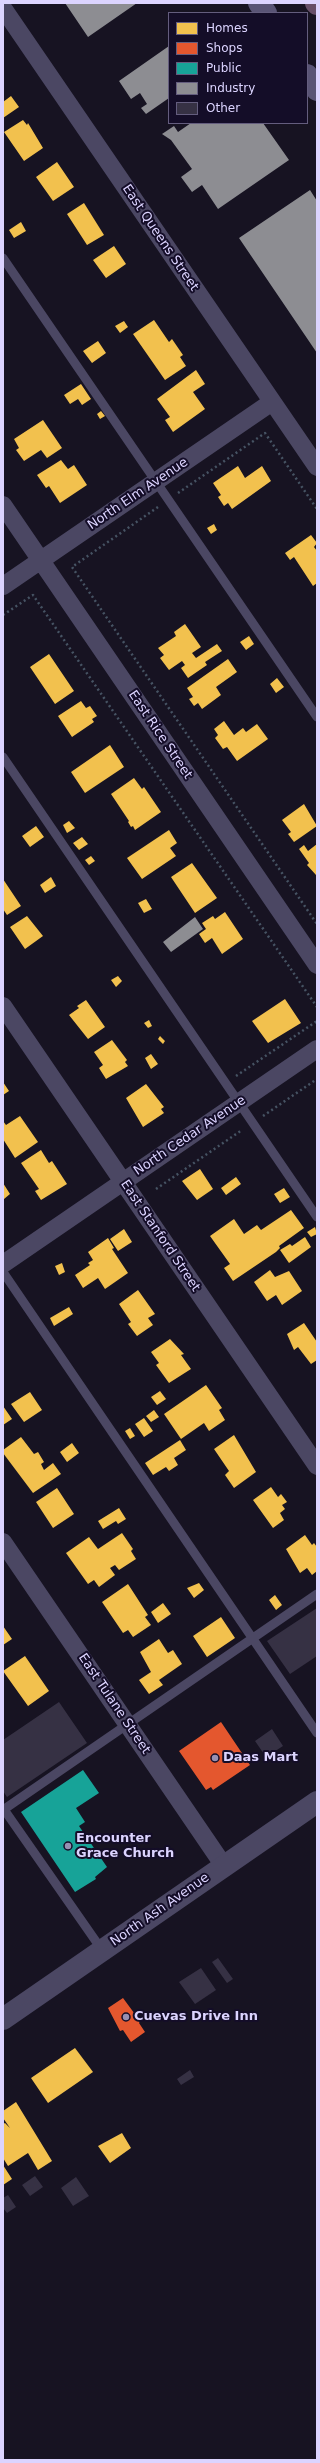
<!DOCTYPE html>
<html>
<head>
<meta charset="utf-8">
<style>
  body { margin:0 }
  #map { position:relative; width:320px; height:2463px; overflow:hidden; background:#171322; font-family:"DejaVu Sans",sans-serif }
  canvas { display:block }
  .frame { position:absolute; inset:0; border:4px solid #dcd4ff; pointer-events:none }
  .legend { position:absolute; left:168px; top:12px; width:140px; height:112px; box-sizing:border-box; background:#140d28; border:1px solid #645d7e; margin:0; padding:5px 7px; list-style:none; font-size:12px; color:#dcd4ff }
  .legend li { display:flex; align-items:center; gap:8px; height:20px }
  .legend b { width:20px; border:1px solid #645d7e }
</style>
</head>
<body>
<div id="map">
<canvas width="320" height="2463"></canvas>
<div class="frame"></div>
<ul class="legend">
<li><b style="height:11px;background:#f2c14e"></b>Homes</li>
<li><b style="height:11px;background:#e4572e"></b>Shops</li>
<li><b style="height:11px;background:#17a398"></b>Public</li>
<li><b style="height:11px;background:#8d8d92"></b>Industry</li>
<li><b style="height:11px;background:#363144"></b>Other</li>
</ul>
</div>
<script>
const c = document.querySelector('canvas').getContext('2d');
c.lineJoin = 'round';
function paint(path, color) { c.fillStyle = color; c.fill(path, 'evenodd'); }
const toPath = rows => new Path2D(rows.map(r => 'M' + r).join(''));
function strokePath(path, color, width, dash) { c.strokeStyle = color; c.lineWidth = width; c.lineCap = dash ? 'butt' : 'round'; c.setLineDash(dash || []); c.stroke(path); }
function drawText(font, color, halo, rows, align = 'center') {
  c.font = font + ' "DejaVu Sans",sans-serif'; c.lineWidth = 4; c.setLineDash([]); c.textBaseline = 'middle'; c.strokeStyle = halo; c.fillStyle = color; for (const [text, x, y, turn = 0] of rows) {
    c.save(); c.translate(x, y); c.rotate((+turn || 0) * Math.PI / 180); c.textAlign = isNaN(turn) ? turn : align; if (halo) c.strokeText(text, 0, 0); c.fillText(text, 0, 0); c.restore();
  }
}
paint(toPath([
  [11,96,19,107,3,118,3,102],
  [23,120,27,125,28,123,43,148,24,161,4,132],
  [57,162,74,187,53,201,36,177],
  [84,203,104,235,87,245,67,214],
  [21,222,26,231,14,238,9,230],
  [114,246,126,264,106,278,93,260],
  [154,320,169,342,172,339,183,355,180,357,186,366,165,380,133,334],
  [124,321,128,327,120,333,115,326],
  [98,341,106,353,92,363,83,351],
  [196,370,205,384,193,392,205,409,173,432,165,420,170,417,157,399],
  [81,384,91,399,82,405,78,399,70,404,64,395],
  [101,411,105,416,100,419,97,414],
  [43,420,62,448,47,458,41,450,24,461,16,450,19,448,14,439],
  [61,460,68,469,74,465,87,485,60,503,49,486,46,488,37,475],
  [238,466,245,478,262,466,271,481,232,509,228,503,224,506,218,497,221,495,213,483],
  [214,524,217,530,211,534,207,528],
  [311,535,317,543,314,547,317,551,317,583,313,586,294,557,290,560,285,553],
  [185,624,201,647,192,653,196,658,217,644,222,651,205,662,207,665,188,678,181,668,185,665,182,661,169,670,160,658,164,655,158,648,176,636,174,632],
  [249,636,254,644,246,650,240,642],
  [49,654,74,691,55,704,30,667],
  [228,659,237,672,216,687,221,695,202,709,198,703,194,706,189,699,193,697,187,688],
  [277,678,284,687,276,693,270,684],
  [81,701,86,708,90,706,97,716,92,719,94,722,72,737,58,716],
  [224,721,234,735,243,728,246,732,257,724,268,739,237,761,227,747,223,749,215,738,218,735,214,729],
  [110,745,124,767,85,793,71,772],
  [134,778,142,789,144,787,161,812,135,830,133,826,131,827,128,822,129,821,111,794],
  [304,804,317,826,294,842,288,834,291,832,282,820],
  [69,821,75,828,67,833,63,825],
  [36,826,44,837,30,847,22,836],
  [169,830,177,843,170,848,176,856,142,879,127,858],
  [82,837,88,844,79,850,73,843],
  [317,844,317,874,316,875,307,865,309,863,299,849,304,845,308,851],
  [91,856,95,861,89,865,85,860],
  [192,863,217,898,195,913,171,877],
  [51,877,56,886,45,893,40,885],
  [3,879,21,906,7,915,3,909],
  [146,899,152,909,144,913,138,903],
  [225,912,243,939,222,954,212,938,205,943,199,934,206,929,202,923,213,916,215,919],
  [27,916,43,936,25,949,10,927],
  [118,976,122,981,116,987,111,980],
  [285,999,301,1023,268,1043,252,1021],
  [86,1000,105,1027,88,1039,69,1015,79,1008,77,1006],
  [149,1020,152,1026,148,1028,144,1023],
  [160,1036,165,1041,163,1044,158,1039],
  [112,1040,127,1060,125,1062,128,1066,106,1079,99,1068,103,1065,94,1052],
  [151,1054,158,1064,151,1069,145,1058],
  [3,1082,9,1091,3,1095],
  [146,1084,164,1107,161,1109,164,1113,143,1127,126,1098],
  [20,1116,38,1142,15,1158,3,1139,3,1121,6,1125],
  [41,1150,49,1163,52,1161,67,1184,41,1200,35,1191,39,1189,21,1163],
  [200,1169,213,1189,197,1200,182,1181],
  [236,1177,241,1184,226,1195,221,1188],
  [3,1183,10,1194,4,1199,3,1198],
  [284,1188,290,1197,280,1203,274,1194],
  [291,1210,304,1228,279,1246,280,1248,276,1252,233,1281,224,1268,230,1264,210,1236,234,1219,244,1234,257,1225,261,1230],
  [315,1227,317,1234,311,1237,307,1232],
  [124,1229,132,1242,118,1251,110,1239],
  [305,1237,311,1247,289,1263,280,1250,290,1244,292,1246],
  [108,1238,114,1248,112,1249,128,1273,105,1289,98,1278,83,1288,75,1275,90,1265,88,1263,93,1260,88,1252],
  [62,1263,65,1272,59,1275,55,1266],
  [270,1270,275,1277,289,1271,302,1291,282,1305,276,1295,267,1301,254,1282],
  [138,1290,155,1314,148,1318,153,1325,137,1336,128,1324,131,1322,119,1304],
  [69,1307,73,1314,54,1326,50,1318],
  [304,1323,317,1342,317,1360,311,1364,298,1347,294,1350,287,1334],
  [170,1339,184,1354,181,1355,191,1369,169,1383,156,1365,159,1363,151,1352],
  [206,1385,222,1408,219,1410,225,1420,209,1431,204,1423,181,1439,164,1414],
  [160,1391,166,1399,157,1405,151,1397],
  [30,1392,42,1410,24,1422,11,1404],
  [3,1406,12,1419,3,1425],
  [154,1410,159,1417,151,1422,146,1416],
  [144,1418,153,1431,144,1437,135,1424],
  [130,1428,135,1436,130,1439,125,1431],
  [234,1435,256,1472,234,1488,225,1475,229,1471,214,1449],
  [21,1437,34,1454,38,1452,44,1462,41,1464,44,1470,53,1463,61,1474,33,1493,3,1453,3,1450],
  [180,1440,186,1450,174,1458,178,1465,169,1471,166,1467,153,1475,145,1463],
  [72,1443,79,1453,67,1462,60,1452],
  [271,1487,278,1497,281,1494,287,1502,282,1505,285,1509,280,1513,284,1520,273,1528,253,1500],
  [57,1488,74,1514,53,1528,36,1502],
  [119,1508,126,1519,118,1524,116,1521,103,1529,98,1521],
  [122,1533,133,1549,131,1551,136,1559,119,1570,115,1565,110,1568,115,1575,99,1587,94,1580,88,1584,66,1553,89,1537,98,1549],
  [305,1535,312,1545,314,1543,317,1547,317,1571,312,1575,307,1568,300,1573,286,1549],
  [199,1583,204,1590,194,1598,187,1588],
  [128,1584,148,1615,145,1617,151,1625,133,1637,128,1630,123,1633,102,1602],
  [275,1595,282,1605,276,1610,269,1600],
  [163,1603,171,1614,158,1623,151,1612],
  [221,1617,235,1638,207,1657,193,1636],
  [3,1626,12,1639,3,1645],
  [159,1639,168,1653,173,1650,182,1664,159,1680,163,1685,149,1694,139,1680,151,1672,140,1652],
  [25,1656,49,1691,28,1706,3,1671],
  [75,2048,93,2072,48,2103,31,2078],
  [16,2102,52,2161,38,2170,28,2153,8,2166,3,2158,3,2124,5,2123,10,2128,3,2118,3,2111],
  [122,2133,131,2148,110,2163,98,2146],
  [3,2165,12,2179,3,2185]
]), '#f2c14e');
paint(toPath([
  [221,1722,250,1765,213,1790,211,1787,206,1790,179,1751],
  [123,1998,140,2021,139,2023,145,2032,131,2042,123,2030,120,2031,108,2008]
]), '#e4572e');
paint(toPath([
  [83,1770,99,1793,76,1808,85,1822,79,1826,107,1867,95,1877,96,1879,75,1892,21,1812]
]), '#17a398');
paint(toPath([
  [65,3,137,3,88,37],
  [169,46,169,98,146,114,141,108,147,104,140,93,131,99,119,81],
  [191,123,263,123,289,160,218,209,202,185,192,192,181,177,192,169,171,140,162,134,174,126,178,132],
  [310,190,317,201,317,353,239,238],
  [195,917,203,929,171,952,163,942]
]), '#8d8d92');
paint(toPath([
  [317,1608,317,1656,290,1674,267,1641],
  [59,1702,87,1743,7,1797,3,1791,3,1740],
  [272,1729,283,1746,266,1757,255,1741],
  [218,1958,233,1979,227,1983,212,1962],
  [201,1968,216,1990,195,2004,179,1982],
  [190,2070,194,2077,181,2085,177,2079],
  [35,2176,43,2187,30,2196,22,2185],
  [76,2177,89,2196,73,2206,61,2188],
  [8,2195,16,2207,7,2213,3,2208,3,2198]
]), '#363144');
strokePath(toPath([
  [178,493,265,433,317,509],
  [158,507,72,567,317,924],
  [3,615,33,595,317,1007],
  [236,1076,317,1021],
  [263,1116,317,1079],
  [156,1189,242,1130]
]), '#465363', 2.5, [2, 3]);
strokePath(toPath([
  [3,258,317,717],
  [3,757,317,1217],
  [3,1272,317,1733],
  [3,1808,102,1950],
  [3,1810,317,1594]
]), '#4b4763', 9);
strokePath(toPath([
  [3,8,317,467],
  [3,505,317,965],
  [3,586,272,402],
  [3,1006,317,1466],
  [3,1264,317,1049],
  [3,1542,224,1866]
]), '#4b4763', 18);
strokePath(toPath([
  [3,2019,317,1802]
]), '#4b4763', 22);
strokePath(toPath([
  [259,3,266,13],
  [307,75,317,90]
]), '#595475', 22);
strokePath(toPath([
  [316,3,317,4]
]), '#664e68', 22);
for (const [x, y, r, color] of [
  [215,1758,4,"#9790b2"],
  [68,1846,4,"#9790b2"],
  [126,2017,4,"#9790b2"]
]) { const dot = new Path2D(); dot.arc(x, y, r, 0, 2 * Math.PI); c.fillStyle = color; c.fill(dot); strokePath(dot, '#140d28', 1.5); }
drawText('13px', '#dcd4ff', '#140d28', [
  ["East Queens Street",160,238,56],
  ["North Elm Avenue",138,494,-34],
  ["East Rice Street",160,735,56],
  ["North Cedar Avenue",190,1136,-34],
  ["East Stanford Street",160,1236,56],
  ["East Tulane Street",114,1704,56],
  ["North Ash Avenue",160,1910,-35]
]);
drawText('bold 13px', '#dcd4ff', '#140d28', [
  ["Daas Mart",223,1758],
  ["Encounter",76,1839],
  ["Grace Church",76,1854],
  ["Cuevas Drive Inn",134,2017]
], 'left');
</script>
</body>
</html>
